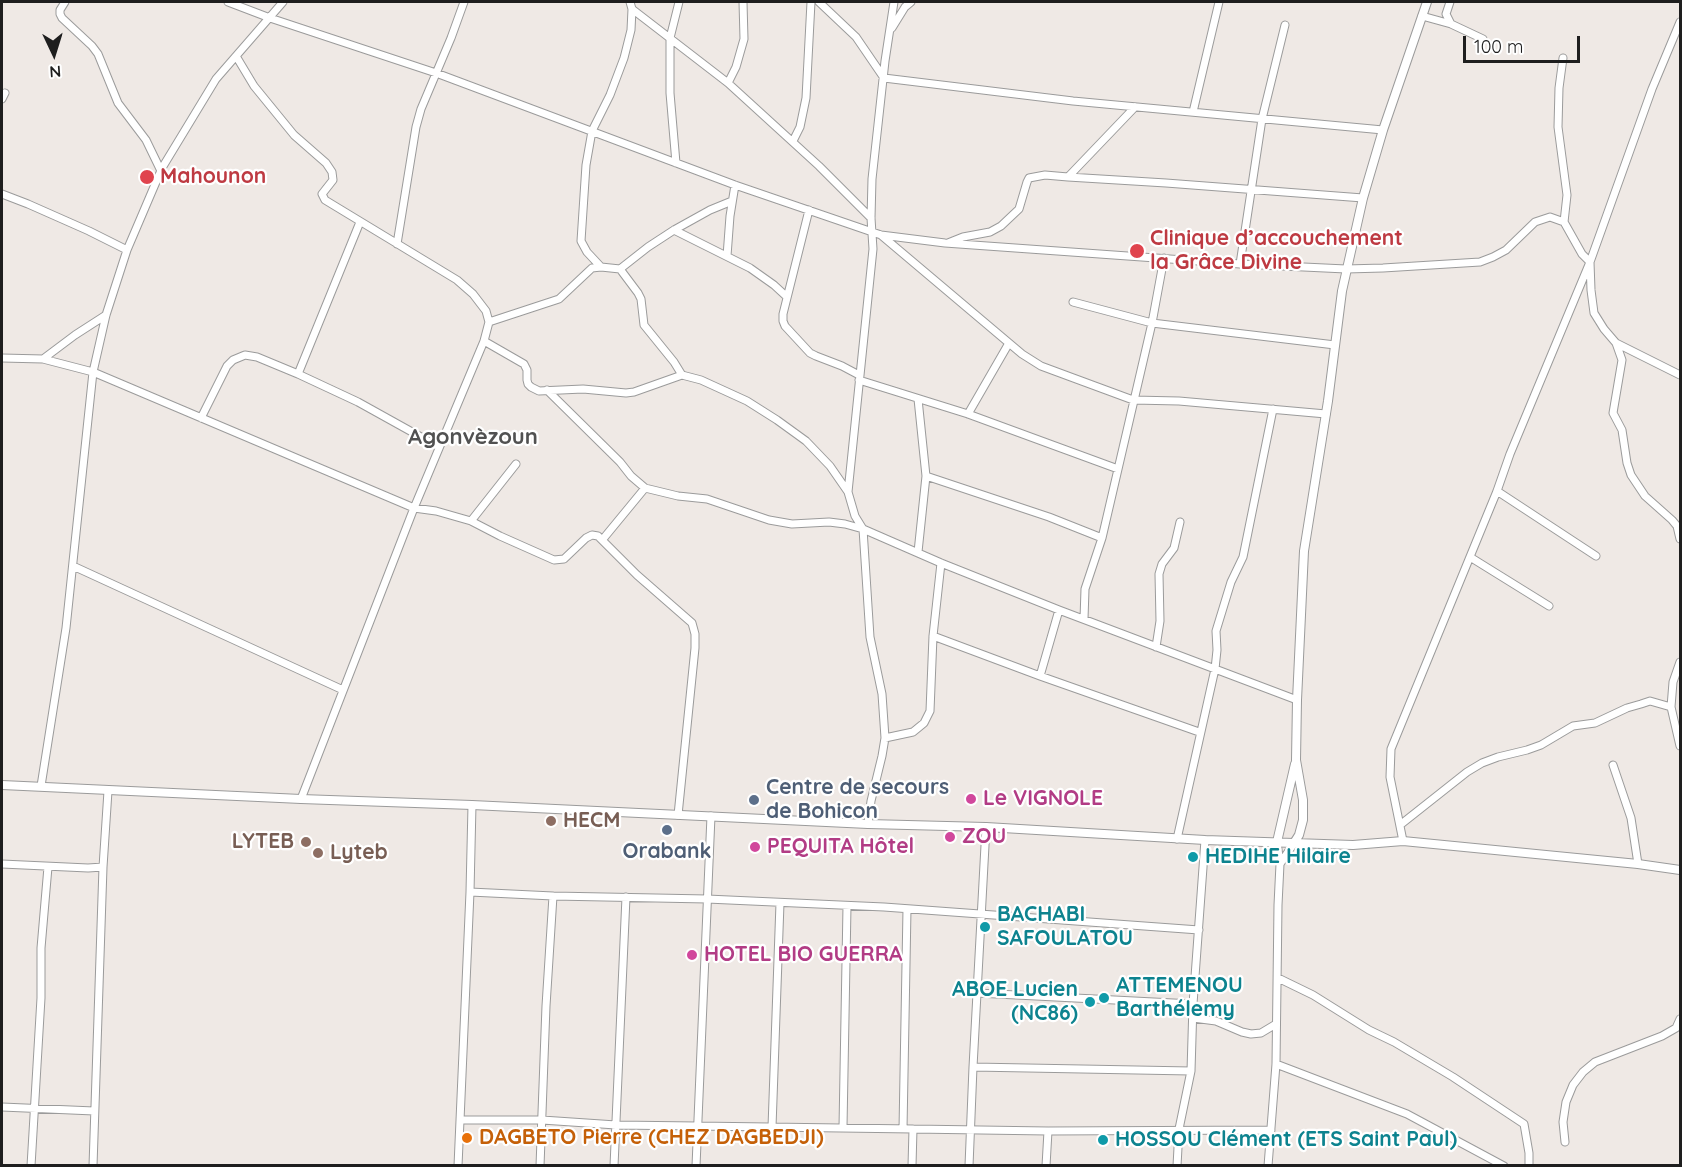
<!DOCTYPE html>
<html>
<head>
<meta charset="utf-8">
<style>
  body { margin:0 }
  #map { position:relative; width:1682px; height:1167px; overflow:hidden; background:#efe9e5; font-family:Quicksand,sans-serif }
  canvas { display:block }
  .frame { position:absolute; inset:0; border:3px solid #1e1e1e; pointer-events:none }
  .north { position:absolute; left:24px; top:24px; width:60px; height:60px; -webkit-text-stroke:4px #fff; paint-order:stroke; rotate:176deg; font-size:16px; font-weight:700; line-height:24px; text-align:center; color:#1e1e1e }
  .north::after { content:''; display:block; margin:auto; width:21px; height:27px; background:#1e1e1e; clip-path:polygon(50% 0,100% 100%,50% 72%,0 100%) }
  .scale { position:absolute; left:1463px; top:36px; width:117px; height:27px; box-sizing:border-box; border:3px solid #1e1e1e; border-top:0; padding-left:8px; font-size:18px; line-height:21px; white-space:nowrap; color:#1e1e1e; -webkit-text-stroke:4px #fff; paint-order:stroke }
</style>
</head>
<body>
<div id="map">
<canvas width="1682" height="1167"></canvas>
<div class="frame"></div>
<div class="north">N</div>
<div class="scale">100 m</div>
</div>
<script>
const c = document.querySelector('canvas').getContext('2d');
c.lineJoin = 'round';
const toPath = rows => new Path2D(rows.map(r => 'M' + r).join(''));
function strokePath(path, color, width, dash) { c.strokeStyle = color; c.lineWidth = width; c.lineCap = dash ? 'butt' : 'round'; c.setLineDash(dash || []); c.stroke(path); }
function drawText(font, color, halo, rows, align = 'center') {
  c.font = font + ' Quicksand,sans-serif'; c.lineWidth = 4.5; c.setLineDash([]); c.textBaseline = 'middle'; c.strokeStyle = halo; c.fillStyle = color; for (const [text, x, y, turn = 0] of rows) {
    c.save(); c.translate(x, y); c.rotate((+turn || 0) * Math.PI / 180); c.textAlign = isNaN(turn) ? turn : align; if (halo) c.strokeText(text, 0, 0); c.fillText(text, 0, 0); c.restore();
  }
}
const minor = toPath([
  [65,2,60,10,60,14,62,18,92,46,98,54,118,103,146,140,161,171],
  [228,2,270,18,436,73,735,185,881,235,945,243,1240,264,1346,269,1383,268,1480,262,1493,257,1506,250,1535,222,1550,217,1564,222],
  [819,2,856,37,884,78,1073,101,1383,130],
  [1450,2,1446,14,1451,24,1483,39],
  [632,9,728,83,819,166,871,218],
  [1422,16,1451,24],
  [892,28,905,7,911,2],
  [236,56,254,86,294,135,326,163,332,172,333,180,322,194,325,200,457,280,473,294,486,311,489,322,484,341,414,508,436,511,471,521,500,536,554,560,564,559,586,538,592,535,598,536,637,575,692,623,695,634,695,648,678,815],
  [1563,58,1559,88,1558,127,1567,195,1564,222,1582,254,1590,262,1591,290,1594,313,1604,329,1616,343,1680,375],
  [728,83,736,67,744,39,743,2],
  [2,99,5,93],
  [1193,112,1219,2],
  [793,141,800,127,806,98,811,2],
  [676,163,670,93,670,38,679,2],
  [1068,177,1166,183,1363,198],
  [2,194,28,204,89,231,127,250],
  [809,210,783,314,783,321,785,326,810,353,816,356,842,366,859,375],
  [674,230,750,268,774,285,787,297],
  [881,235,1022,354,1041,366,1068,376,1133,400,1179,401,1326,414],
  [948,243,963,237,990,232,1001,226,1019,209,1027,182,1029,178,1045,175,1068,177,1135,107],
  [397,244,416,127,421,109,451,38,464,2],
  [727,256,730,216,735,185],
  [1240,264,1262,119,1285,25],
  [601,267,587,252,581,241,586,165,592,131,610,95,624,58,631,30,632,9,630,2],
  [620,269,638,293,641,299,644,325,674,362,682,375],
  [1073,302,1152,323,1335,345],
  [489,322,559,299,592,268,601,267,620,269,648,247,674,230,710,210,732,201],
  [484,341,524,364,527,370,527,380,528,384,531,387,539,391,583,389,626,393,634,392,682,375,701,380,747,401,777,420,806,441,830,466,848,492],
  [1616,343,1622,360,1613,413,1622,430,1627,463,1631,475,1645,496,1672,520,1677,526,1680,539],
  [2,358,43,359,93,372,414,508,301,799],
  [43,359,75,335,106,315],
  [298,374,360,222],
  [859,380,968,414,1118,469],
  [547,390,620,462,631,476,645,488,678,496,707,499,769,520,792,524,829,522,845,524,863,529,941,563,1059,610,1297,700],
  [968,414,1009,343],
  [201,418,227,366,233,360,245,355,257,357,298,374,358,402,439,447],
  [926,476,1049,517,1102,538],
  [1497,491,1596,556],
  [471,521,516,464],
  [603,539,645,488],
  [918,552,926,476,918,399],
  [1470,557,1549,606],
  [73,566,343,690],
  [1084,619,1085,589,1102,538,1152,323,1164,258],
  [933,636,1040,676,1199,732],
  [1156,647,1160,621,1159,574,1162,564,1174,548,1180,522],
  [1680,662,1673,682,1671,707,1680,746],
  [1040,676,1059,610],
  [885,738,913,732,924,723,930,711,933,636,941,563],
  [1613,765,1631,818,1638,864],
  [41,786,66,628,93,372,106,315,127,250,162,168,216,79,283,2],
  [868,824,871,801,882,756,885,738,882,694,870,637,863,529,855,516,848,492,873,249,871,218,872,179,885,61,894,2],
  [1400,825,1467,772,1482,763,1498,757,1527,750,1541,745,1573,726,1595,723,1627,708,1641,704,1650,701,1671,707],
  [986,827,973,1067,1191,1071,1193,1004,1205,840],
  [1177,839,1215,669,1217,650,1216,631,1231,582,1243,557,1273,409],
  [1403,841,1390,777,1391,749,1497,491,1510,454,1590,262,1652,89,1680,22],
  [2,864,88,868,103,867],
  [1280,864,1294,843],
  [470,892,553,896,707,899,884,907,1199,930],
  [1278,978,1313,995,1369,1030,1394,1042,1453,1077,1524,1124,1529,1153,1529,1166],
  [977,993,1193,1004],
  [1193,1018,1216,1021,1242,1032,1251,1034,1261,1033,1276,1024],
  [1276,1064,1407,1114,1504,1166],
  [2,1107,94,1111],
  [460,1120,542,1120,616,1125,697,1126,913,1129,1048,1131,1271,1130],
  [772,1127,780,903],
  [843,1127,847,906],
  [903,1129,907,909],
  [1565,1142,1563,1122,1566,1102,1573,1085,1583,1072,1595,1062,1662,1036,1676,1028,1680,1019],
  [31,1166,41,998,41,948,48,867],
  [93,1166,103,867,108,791],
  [458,1166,470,892,472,805],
  [540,1166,546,1006,553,896],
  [614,1166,626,897],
  [696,1166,711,816],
  [912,1166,913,1129],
  [969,1166,973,1067],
  [1046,1166,1048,1131],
  [1177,1166,1179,1129,1191,1071],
  [1268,1166,1276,1064,1278,905,1280,864,1277,842]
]);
const tertiary = toPath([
  [2,785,301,799,472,805,868,824,986,827,1205,840,1353,845,1403,841,1638,864,1680,870],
  [1277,842,1295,764],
  [1294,843,1299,835,1303,820,1303,800,1296,760,1297,700,1304,551,1328,401,1342,291,1363,198,1383,130,1427,2]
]);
strokePath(minor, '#9b9b9b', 9);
strokePath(tertiary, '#9b9b9b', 10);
strokePath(minor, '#fff', 7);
strokePath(tertiary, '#fff', 8);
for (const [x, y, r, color] of [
  [147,177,8,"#e0444e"],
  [1137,251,8,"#e0444e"],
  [971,799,6,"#d1479c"],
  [754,800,6,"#5c6f8a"],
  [551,821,6,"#8d6e63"],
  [667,830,6,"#5c6f8a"],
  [950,837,6,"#d1479c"],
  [306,842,6,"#8d6e63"],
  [755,847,6,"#d1479c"],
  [318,853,6,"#8d6e63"],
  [1193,857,6,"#0f9aa8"],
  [985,927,6,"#0f9aa8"],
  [692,955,6,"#d1479c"],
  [1104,998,6,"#0f9aa8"],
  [1090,1002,6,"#0f9aa8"],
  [467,1138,6,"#e8710a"],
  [1103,1140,6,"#0f9aa8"]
]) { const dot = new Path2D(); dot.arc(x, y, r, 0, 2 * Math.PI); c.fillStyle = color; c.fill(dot); strokePath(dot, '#fff', 2); }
drawText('bold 21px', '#be3a42', '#fff', [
  ["Mahounon",160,177],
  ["Clinique d’accouchement",1150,239],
  ["la Grâce Divine",1150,263]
], 'left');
drawText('bold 21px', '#4e5e75', '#fff', [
  ["Centre de secours",766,788],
  ["de Bohicon",766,812],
  ["Orabank",667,852,"center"]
], 'left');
drawText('bold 21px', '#b23c85', '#fff', [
  ["Le VIGNOLE",983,799],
  ["ZOU",962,837],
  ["PEQUITA Hôtel",767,847],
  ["HOTEL BIO GUERRA",704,955]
], 'left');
drawText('bold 21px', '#785e54', '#fff', [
  ["HECM",563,821],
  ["LYTEB",294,842,"right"],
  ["Lyteb",330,853]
], 'left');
drawText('bold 21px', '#0d838f', '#fff', [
  ["HEDIHE Hilaire",1205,857],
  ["BACHABI",997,915],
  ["SAFOULATOU",997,939],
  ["ATTEMENOU",1116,986],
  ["Barthélemy",1116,1010],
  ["ABOE Lucien",1078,990,"right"],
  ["(NC86)",1078,1014,"right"],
  ["HOSSOU Clément (ETS Saint Paul)",1115,1140]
], 'left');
drawText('bold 21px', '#c56008', '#fff', [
  ["DAGBETO Pierre (CHEZ DAGBEDJI)",479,1138]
], 'left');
drawText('bold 22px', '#515151', '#fff', [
  ["Agonvèzoun",473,437]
]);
</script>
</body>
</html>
